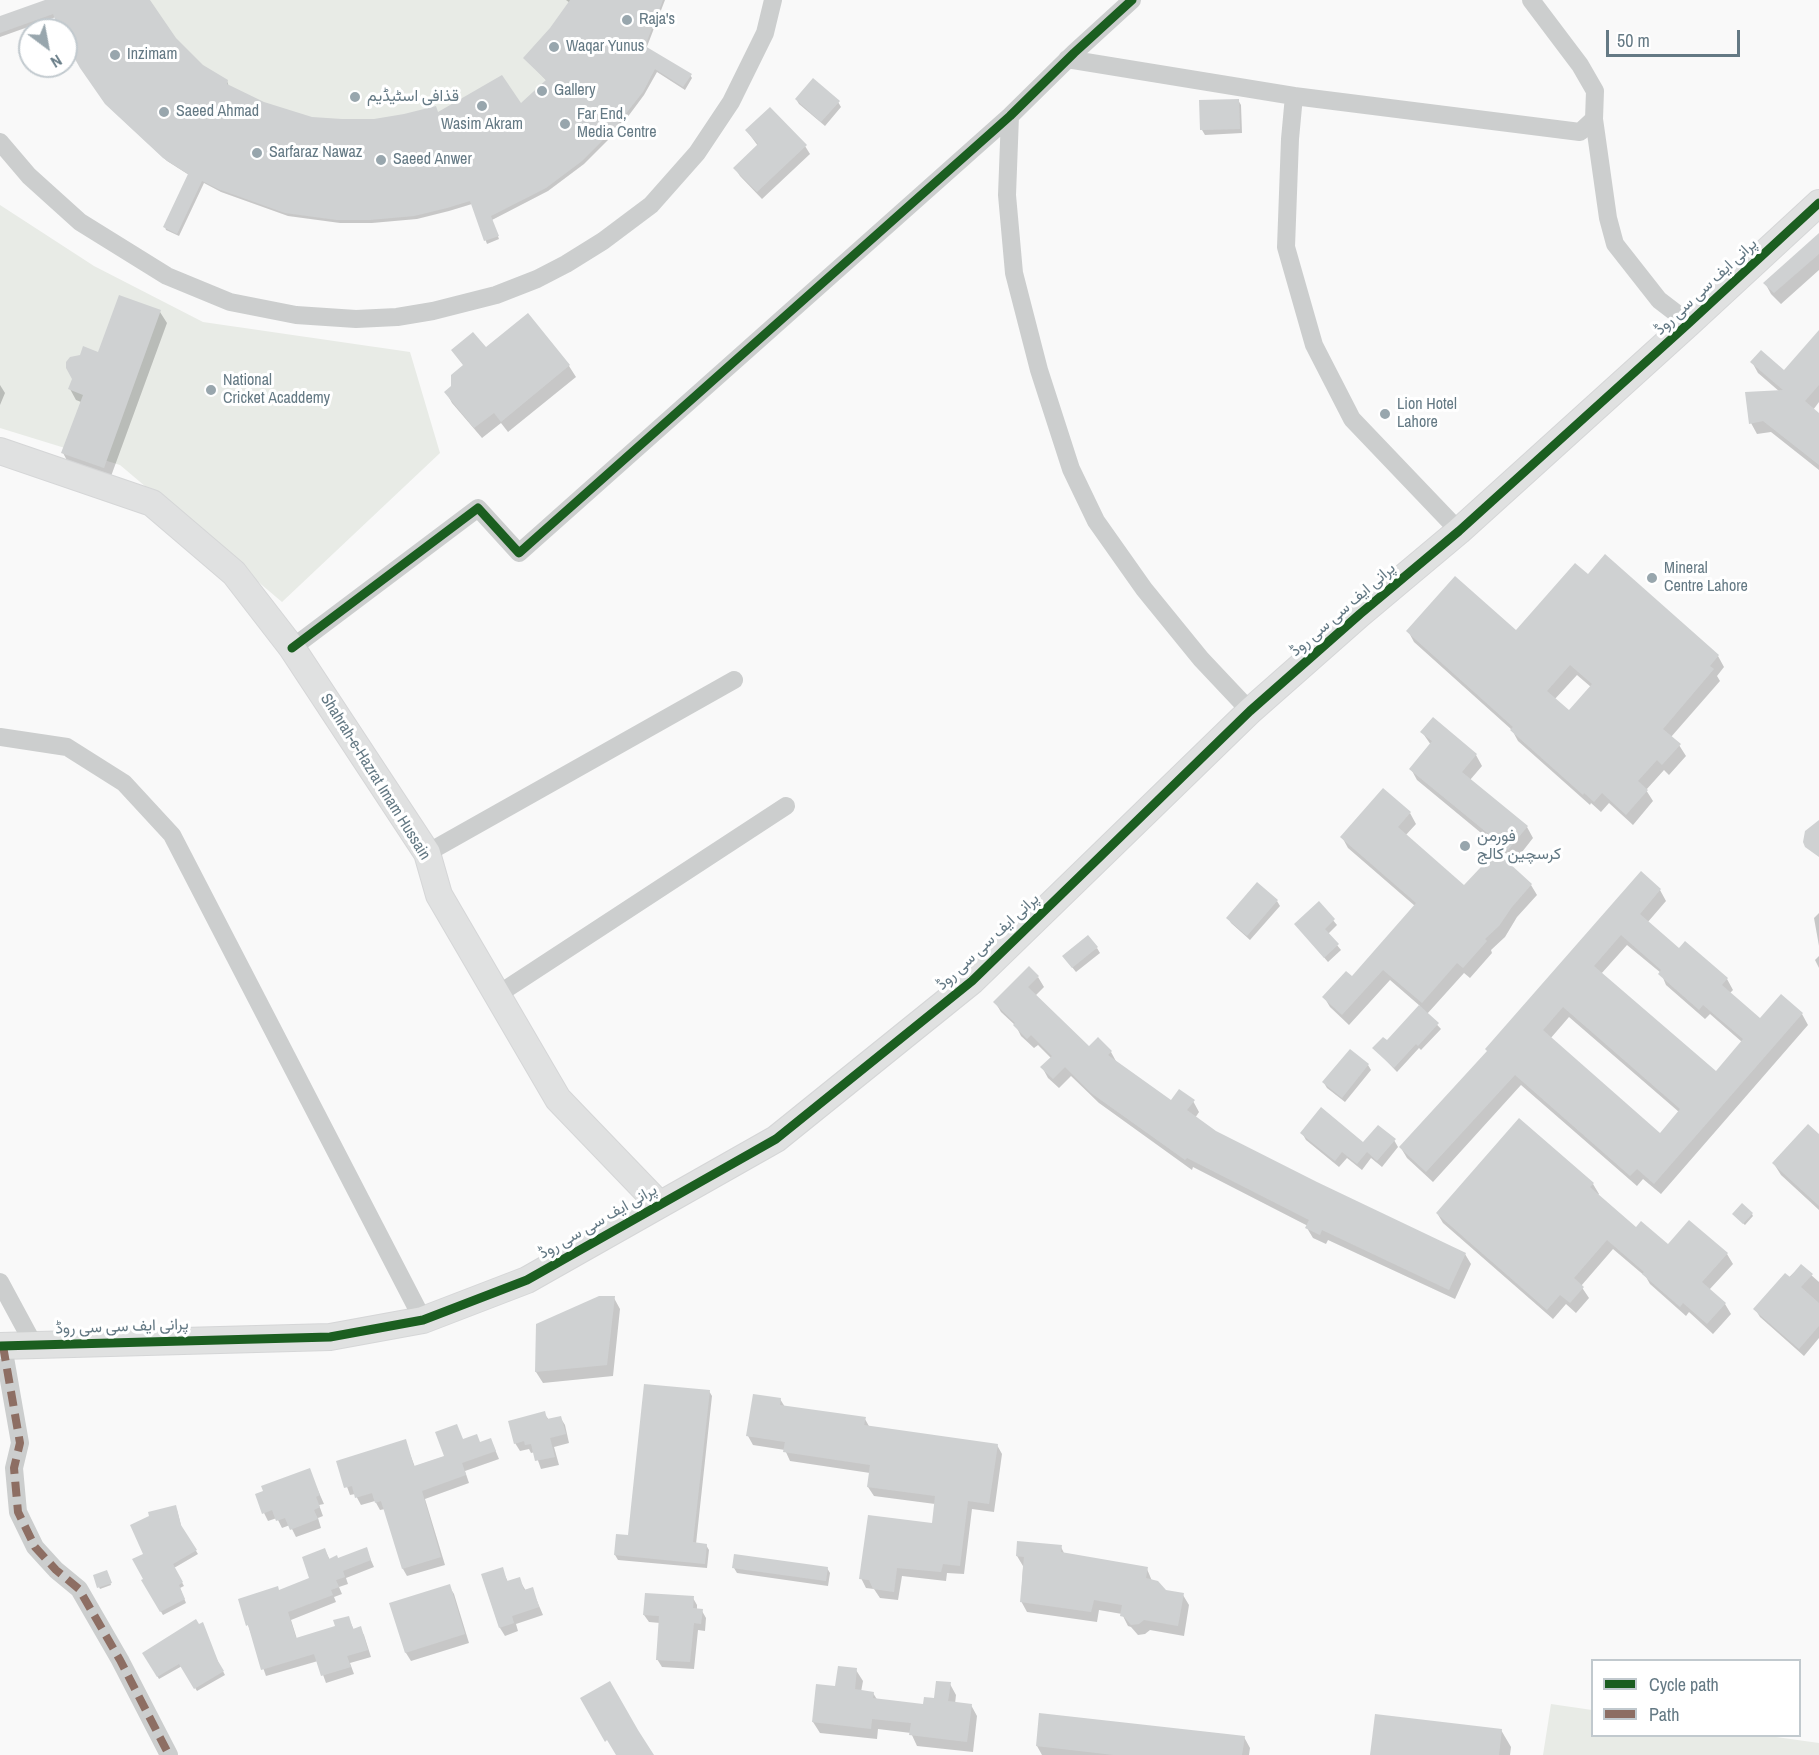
<!DOCTYPE html>
<html>
<head>
<meta charset="utf-8">
<style>
  body { margin:0 }
  #map { position:relative; width:1819px; height:1755px; overflow:hidden; background:#f9f9f9; font-family:"Archivo Narrow",sans-serif }
  canvas { display:block }
  .legend { position:absolute; left:1591px; top:1659px; width:210px; height:78px; box-sizing:border-box; background:#fff; border:2px solid #c1c9ce; margin:0; padding:8px 10px; list-style:none; font-size:18px; color:#647984 }
  .legend li { display:flex; align-items:center; gap:12px; height:30px }
  .legend b { width:30px; border:2px solid #c1c9ce }
  .north { position:absolute; left:18px; top:18px; width:60px; height:60px; box-sizing:border-box; background:#fff; border:2px solid #c1c9ce; border-radius:50%; rotate:148deg; font-size:16px; font-weight:700; line-height:24px; text-align:center; color:#647984 }
  .north::after { content:''; display:block; margin:auto; width:21px; height:27px; background:#98a6ad; clip-path:polygon(50% 0,100% 100%,50% 72%,0 100%) }
  .scale { position:absolute; left:1606px; top:30px; width:134px; height:27px; box-sizing:border-box; border:3px solid #647984; border-top:0; padding-left:8px; font-size:18px; line-height:21px; white-space:nowrap; color:#647984; -webkit-text-stroke:4px #fff; paint-order:stroke }
</style>
</head>
<body>
<div id="map">
<canvas width="1819" height="1755"></canvas>
<ul class="legend">
<li><b style="height:8px;background:#1b5e20"></b>Cycle path</li>
<li><b style="height:8px;background:#8d6e63"></b>Path</li>
</ul>
<div class="north">N</div>
<div class="scale">50 m</div>
</div>
<script>
const c = document.querySelector('canvas').getContext('2d');
c.lineJoin = 'round';
function paint(path, color) { c.fillStyle = color; c.fill(path, 'evenodd'); }
const toPath = rows => new Path2D(rows.map(r => 'M' + r).join(''));
function strokePath(path, color, width, dash) { c.strokeStyle = color; c.lineWidth = width; c.lineCap = dash ? 'butt' : 'round'; c.setLineDash(dash || []); c.stroke(path); }
function drawText(font, color, halo, rows, align = 'center') {
  c.font = font + ' "Archivo Narrow",Vazirmatn,sans-serif'; c.lineWidth = 6; c.setLineDash([]); c.textBaseline = 'middle'; c.strokeStyle = halo; c.fillStyle = color; for (const [text, x, y, turn = 0] of rows) {
    c.save(); c.translate(x, y); c.rotate((+turn || 0) * Math.PI / 180); c.textAlign = isNaN(turn) ? turn : align; if (halo) c.strokeText(text, 0, 0); c.fillText(text, 0, 0); c.restore();
  }
}
paint(toPath([
  [50,0,660,0,476,188,66,30],
  [0,205,94,266,203,322,410,352,440,453,282,602,120,465,0,428],
  [1551,1704,1592,1710,1592,1736,1769,1736,1819,1743,1819,1755,1543,1755]
]), '#e8ebe6');
paint(toPath([
  [48,0,149,0,174,38,202,66,227,81,229,87,263,103,312,118,337,120,383,119,520,106,547,81,525,58,551,29,570,3,566,0,665,0,646,49,690,75,692,78,685,90,657,72,644,95,618,130,584,164,548,191,492,220,499,239,487,244,472,204,449,211,417,219,372,223,340,223,288,216,221,192,204,183,179,236,166,230,165,227,189,175,167,161,109,107,66,38,66,30,62,30,56,17,0,37,0,18],
  [796,99,838,102,841,107,825,126,799,104],
  [1238,100,1241,105,1242,133,1205,135,1202,130],
  [747,131,805,146,810,154,762,199,740,176,735,168,758,146],
  [1819,235,1819,270,1781,304,1771,294,1765,283],
  [160,312,167,323,110,479,69,464,63,453,81,402,76,400,70,389],
  [528,315,569,366,576,377,508,432,501,423,482,438,452,403,446,392,452,387,464,366,453,351,485,350],
  [1819,332,1819,402,1813,410,1819,415,1819,470,1771,432,1757,434,1751,423,1780,392,1758,373,1752,362,1784,372],
  [0,385,5,393,0,405],
  [1606,557,1718,656,1724,667,1717,676,1720,681,1671,737,1679,745,1686,756,1669,775,1664,770,1646,790,1653,801,1633,825,1609,803,1601,812,1591,803,1590,805,1518,741,1512,730,1414,642,1408,631,1516,633,1588,576],
  [1577,675,1591,687,1569,712,1554,700],
  [1422,732,1476,755,1482,766,1470,780,1527,827,1533,838,1515,861,1417,780,1411,769,1431,745],
  [1410,813,1416,824,1405,836,1464,887,1531,885,1537,895,1517,917,1505,937,1491,950,1492,953,1470,978,1464,973,1427,1014,1441,1029,1421,1050,1419,1048,1397,1072,1374,1048,1387,1042,1420,1006,1390,980,1349,1025,1330,1007,1324,997,1352,979,1415,906,1348,848,1342,837],
  [1641,873,1660,890,1666,901,1647,923,1679,950,1727,979,1733,990,1730,993,1761,1020,1781,996,1802,1014,1808,1025,1661,1194,1643,1179,1637,1186,1521,1085,1433,1182,1407,1158,1401,1148,1488,1052],
  [1627,945,1661,973,1666,985,1705,1019,1710,1014,1742,1042,1716,1073,1601,974],
  [1569,1017,1679,1112,1660,1135,1550,1039],
  [1277,901,1280,906,1250,940,1231,923,1228,918],
  [1319,903,1337,925,1328,934,1341,950,1328,962,1296,925],
  [1819,913,1819,946,1814,918],
  [1097,948,1100,953,1076,972,1067,961],
  [1819,956,1819,968,1815,960],
  [1038,977,1044,987,1035,996,1089,1048,1111,1052,1117,1063,1171,1102,1193,1101,1199,1112,1195,1118,1215,1132,1316,1184,1465,1254,1471,1264,1455,1299,1328,1240,1326,1244,1313,1238,1307,1228,1308,1226,1193,1167,1192,1170,1099,1103,1071,1076,1059,1088,1048,1078,1042,1067,1051,1058,1038,1045,1034,1048,1021,1036,1016,1026,1001,1012,995,1002],
  [1350,1051,1368,1065,1371,1070,1345,1102,1327,1088,1324,1083],
  [1302,1133,1364,1144,1394,1140,1398,1147,1382,1167,1371,1158,1362,1170,1347,1158,1339,1167,1306,1140],
  [1819,1136,1819,1210,1781,1175,1774,1164],
  [1593,1184,1599,1194,1597,1196,1636,1229,1668,1246,1727,1254,1733,1264,1709,1290,1725,1304,1731,1314,1713,1334,1689,1312,1686,1316,1650,1284,1646,1277,1613,1249,1581,1286,1589,1298,1576,1313,1566,1304,1553,1319,1443,1223,1437,1213],
  [1752,1214,1753,1216,1745,1225,1735,1216],
  [1801,1266,1819,1282,1819,1338,1804,1356,1760,1317,1755,1309],
  [614,1298,620,1309,613,1376,543,1383,536,1372,537,1325],
  [709,1391,712,1396,696,1544,706,1545,709,1550,707,1568,618,1560,615,1555,629,1536],
  [780,1399,785,1407,865,1419,870,1428,997,1445,1002,1454,994,1512,972,1509,964,1574,947,1573,946,1581,902,1576,898,1600,880,1598,874,1589,866,1588,861,1578,933,1525,935,1504,874,1496,868,1487,870,1473,790,1461,785,1450,753,1445,748,1436],
  [544,1413,549,1420,560,1417,565,1425,569,1443,554,1447,559,1465,541,1469,535,1452,531,1453,529,1449,520,1451,515,1443],
  [456,1426,463,1440,481,1443,491,1440,499,1459,465,1471,469,1483,425,1499,445,1565,407,1576,403,1569,385,1509,380,1510,375,1501,361,1505,355,1494,350,1495,338,1462,405,1441,415,1467,446,1456],
  [309,1470,324,1504,319,1505,323,1516,318,1518,321,1528,296,1537,290,1525,282,1528,277,1518,268,1521,264,1513],
  [177,1510,182,1529,198,1554,174,1568,184,1586,180,1588,186,1603,163,1615,143,1581,145,1554],
  [1061,1547,1065,1555,1147,1569,1152,1581,1165,1592,1183,1595,1189,1605,1184,1636,1150,1630,1145,1634,1138,1635,1131,1627,1128,1626,1122,1614,1099,1610,1097,1622,1027,1612,1021,1601,1023,1566,1017,1556],
  [366,1549,374,1567,346,1578,348,1584,339,1587,342,1594,334,1597,336,1602,291,1620,297,1639,337,1627,348,1617,354,1630,360,1628,364,1635,371,1657,350,1663,354,1674,326,1683,318,1661,266,1676,248,1625,279,1591,311,1578,325,1550,330,1560,338,1560],
  [734,1568,827,1568,830,1573,828,1586,737,1573],
  [502,1569,508,1582,519,1579,526,1591,532,1589,543,1615,516,1624,518,1631,505,1636,500,1628],
  [108,1574,111,1585,100,1589,99,1587],
  [449,1586,454,1594,469,1643,411,1661,406,1653,391,1604],
  [693,1598,697,1605,697,1610,702,1611,706,1618,705,1631,698,1630,694,1669,662,1667,657,1659,660,1623,649,1622,644,1615],
  [213,1652,225,1675,197,1691,182,1666,159,1679,144,1654],
  [856,1670,863,1681,861,1692,873,1693,878,1701,925,1706,935,1700,950,1684,956,1695,955,1704,971,1705,977,1716,973,1752,917,1746,911,1733,878,1729,877,1739,820,1733,813,1722,836,1688],
  [1040,1715,1244,1737,1250,1748,1249,1755,1042,1755,1037,1746],
  [1501,1730,1511,1747,1510,1755,1372,1755]
]), '#0003');
paint(toPath([
  [45,0,150,0,176,38,203,65,228,80,227,84,264,102,312,117,342,119,374,119,404,114,436,106,438,112,502,75,521,103,546,80,523,58,550,28,570,0,663,0,645,46,692,74,683,87,655,69,643,92,616,126,601,142,582,161,546,188,491,216,499,236,484,241,470,201,447,208,414,216,369,220,337,220,285,213,218,189,202,181,177,234,163,227,188,174,163,158,105,104,80,68,66,43,66,30,60,30,53,14,0,33,0,16],
  [813,78,840,101,821,122,795,99],
  [1239,99,1240,129,1200,130,1199,100],
  [770,107,807,145,757,192,733,168,758,144,745,130],
  [1819,233,1819,254,1774,293,1763,283],
  [119,295,161,310,104,468,61,453,83,395,68,389,72,379,66,368,66,362,70,357,80,355,83,346,98,352],
  [528,313,570,365,501,422,494,413,474,428,444,392,451,386,451,375,463,365,451,350,473,332,486,347],
  [1819,330,1819,385,1805,401,1819,413,1819,465,1763,421,1749,424,1745,392,1783,390,1750,362,1761,350,1784,370],
  [1605,554,1719,655,1710,666,1714,669,1663,729,1681,744,1662,765,1657,760,1638,781,1648,790,1626,815,1602,793,1594,802,1584,793,1583,795,1510,730,1513,727,1406,631,1455,576,1516,630,1575,563,1588,574],
  [1570,665,1592,684,1569,710,1547,691],
  [1433,717,1477,754,1462,772,1528,826,1508,850,1409,769,1432,741,1420,732],
  [1383,788,1411,812,1398,827,1464,885,1496,851,1532,884,1512,907,1499,926,1485,939,1487,941,1463,968,1457,963,1422,1003,1383,970,1342,1015,1322,997,1346,971,1352,976,1416,903,1340,837],
  [1819,820,1819,857,1805,847,1803,842,1805,831],
  [1641,871,1661,889,1640,914,1679,948,1685,941,1728,978,1722,985,1760,1018,1781,994,1803,1013,1654,1184,1637,1169,1630,1176,1515,1075,1426,1172,1399,1147,1487,1051,1485,1049],
  [1621,935,1661,970,1658,974,1699,1010,1703,1005,1743,1039,1716,1071,1594,966],
  [1563,1007,1680,1109,1660,1133,1543,1030],
  [1257,882,1278,900,1247,936,1226,918],
  [1319,901,1335,919,1325,929,1339,944,1324,958,1294,924],
  [1088,935,1098,947,1072,968,1062,956],
  [1029,966,1039,976,1028,987,1089,1046,1098,1037,1112,1051,1108,1055,1171,1100,1179,1089,1195,1100,1187,1110,1216,1131,1317,1182,1466,1253,1449,1290,1322,1230,1320,1235,1305,1228,1309,1220,1187,1158,1185,1160,1091,1093,1065,1067,1053,1079,1040,1067,1052,1056,1031,1035,1027,1039,1013,1025,1015,1023,993,1002],
  [1419,1005,1439,1023,1418,1046,1416,1044,1394,1068,1372,1048,1383,1037,1387,1040],
  [1350,1049,1369,1064,1342,1098,1322,1082],
  [1321,1107,1363,1142,1378,1125,1396,1139,1377,1161,1367,1152,1357,1164,1342,1152,1335,1161,1300,1133],
  [1519,1118,1594,1183,1590,1187,1636,1227,1641,1221,1668,1244,1689,1220,1728,1253,1702,1282,1726,1303,1707,1324,1683,1303,1680,1307,1642,1274,1644,1272,1607,1240,1574,1278,1584,1287,1570,1303,1560,1295,1547,1310,1436,1213],
  [1808,1124,1819,1134,1819,1206,1772,1163],
  [1742,1203,1753,1213,1743,1224,1732,1214],
  [1801,1264,1813,1274,1801,1287,1819,1303,1819,1326,1799,1349,1753,1309,1785,1273,1790,1277],
  [599,1296,615,1296,607,1365,535,1372,536,1324],
  [644,1384,710,1390,693,1542,707,1544,705,1564,614,1555,616,1534,628,1535],
  [753,1394,781,1398,780,1405,866,1417,864,1425,998,1444,989,1504,968,1501,960,1566,943,1564,941,1572,897,1568,894,1592,873,1589,869,1580,859,1579,868,1515,932,1523,935,1496,867,1487,870,1465,783,1452,785,1442,746,1436],
  [545,1411,547,1419,561,1416,566,1434,550,1438,555,1457,535,1461,531,1444,525,1445,524,1441,514,1444,508,1421],
  [457,1424,463,1439,477,1434,480,1442,491,1438,496,1451,462,1463,466,1475,422,1491,441,1557,402,1569,381,1501,375,1503,372,1493,355,1498,352,1486,344,1488,336,1461,406,1439,414,1466,444,1456,435,1432],
  [310,1468,320,1495,316,1497,320,1507,314,1510,318,1519,290,1530,285,1518,276,1521,272,1510,262,1514,255,1494,263,1491,261,1486],
  [176,1505,181,1525,197,1550,173,1564,183,1582,179,1585,185,1599,160,1612,141,1580,143,1579,132,1559,143,1554,130,1525,149,1516,148,1512],
  [1017,1541,1062,1545,1061,1552,1148,1567,1146,1578,1158,1581,1166,1590,1184,1593,1178,1626,1144,1620,1139,1624,1131,1625,1124,1617,1120,1616,1122,1605,1094,1600,1091,1612,1020,1602,1024,1557,1016,1556],
  [367,1547,371,1560,343,1571,345,1577,336,1580,339,1587,331,1590,333,1595,288,1612,296,1638,335,1626,333,1620,349,1616,353,1629,361,1626,368,1650,347,1656,351,1667,321,1676,314,1654,261,1670,248,1625,246,1626,238,1599,278,1586,279,1590,309,1578,302,1557,325,1548,329,1559,337,1555,338,1558],
  [734,1554,828,1567,826,1581,732,1568],
  [503,1567,507,1581,520,1577,524,1590,533,1587,539,1607,512,1616,514,1623,499,1628,481,1574],
  [107,1570,112,1583,97,1588,93,1575],
  [450,1584,465,1634,405,1653,389,1603],
  [645,1593,694,1596,693,1608,703,1609,701,1624,694,1623,690,1662,656,1660,659,1616,643,1615],
  [196,1619,199,1624,203,1622,218,1661,224,1671,194,1689,179,1664,157,1677,142,1653],
  [838,1666,857,1668,855,1689,874,1692,873,1698,923,1704,924,1697,934,1698,936,1681,951,1682,948,1701,972,1704,967,1742,909,1735,911,1723,872,1719,871,1729,812,1722,816,1684,835,1686],
  [610,1681,638,1730,654,1755,616,1755,607,1740,605,1742,580,1698],
  [1039,1713,1245,1736,1242,1755,1114,1755,1036,1746],
  [1375,1714,1502,1729,1499,1755,1370,1755]
]), '#cfd1d2');
const secondary = toPath([
  [0,451,152,503,234,573,292,648,427,853,439,895,558,1099,659,1204],
  [0,1346,330,1337,423,1320,527,1280,776,1139,972,981,1250,711,1360,614,1459,531,1689,323,1819,203]
]);
strokePath(secondary, '#d5d6d7', 28);
strokePath(toPath([
  [1067,59,1294,96],
  [1010,116,1007,195,1014,273,1039,370,1071,469,1096,521,1144,589,1201,659,1250,711],
  [1594,119,1608,218,1615,244,1659,300,1689,323],
  [0,142,29,176,80,222,167,276,230,302,296,315,356,319,397,317,433,311,496,295,537,279,566,264,603,241,651,205,697,153,731,102,765,33,773,0],
  [1459,531,1352,419,1314,345,1286,247,1290,139,1294,96,1580,132,1594,119,1595,91,1580,65,1531,0],
  [292,648,478,508,519,553,1010,116,1074,53,1132,0],
  [0,737,67,747,124,783,172,835,423,1320],
  [427,853,734,680],
  [497,995,786,806],
  [0,1282,34,1345],
  [3,1346,20,1443,14,1468,18,1512,35,1547,56,1570,79,1589,120,1660,169,1755]
]), '#cccece', 18);
strokePath(secondary, '#e0e1e1', 26);
strokePath(toPath([
  [3,1346,20,1443,14,1468,18,1512,35,1547,56,1570,79,1589,120,1660,169,1755]
]), '#8d6e63', 8, [15, 8]);
strokePath(toPath([
  [292,648,478,508,519,553,1010,116,1074,53,1132,0],
  [0,1346,330,1337,423,1320,527,1280,776,1139,972,981,1250,711,1360,614,1459,531,1689,323,1819,203]
]), '#1b5e20', 9);
for (const [x, y, r, color] of [
  [627,20,6,"#98a6ad"],
  [554,47,6,"#98a6ad"],
  [115,55,6,"#98a6ad"],
  [542,91,6,"#98a6ad"],
  [355,97,6,"#98a6ad"],
  [482,106,6,"#98a6ad"],
  [164,112,6,"#98a6ad"],
  [565,124,6,"#98a6ad"],
  [257,153,6,"#98a6ad"],
  [381,160,6,"#98a6ad"],
  [211,390,6,"#98a6ad"],
  [1385,414,6,"#98a6ad"],
  [1652,578,6,"#98a6ad"],
  [1465,846,6,"#98a6ad"]
]) { const dot = new Path2D(); dot.arc(x, y, r, 0, 2 * Math.PI); c.fillStyle = color; c.fill(dot); strokePath(dot, '#fff', 2); }
drawText('16px', '#647984', '#fff', [
  ["Raja's",639,20],
  ["Waqar Yunus",566,47],
  ["Inzimam",127,55],
  ["Gallery",554,91],
  ["قذافی اسٹیڈیم",367,97],
  ["Saeed Ahmad",176,112],
  ["Far End,",577,115],
  ["Media Centre",577,133],
  ["Wasim Akram",482,125,"center"],
  ["Sarfaraz Nawaz",269,153],
  ["Saeed Anwer",393,160],
  ["National",223,381],
  ["Cricket Acaddemy",223,399],
  ["Lion Hotel",1397,405],
  ["Lahore",1397,423],
  ["Mineral",1664,569],
  ["Centre Lahore",1664,587],
  ["فورمن",1477,837],
  ["کرسچین کالج",1477,855]
], 'left');
drawText('16px', '#647984', '#fff', [
  ["پرانی ایف سی سی روڈ",1706,287,-43],
  ["پرانی ایف سی سی روڈ",1343,610,-41],
  ["Shahrah-e-Hazrat Imam Hussain",375,777,58],
  ["پرانی ایف سی سی روڈ",988,942,-43],
  ["پرانی ایف سی سی روڈ",598,1222,-30],
  ["پرانی ایف سی سی روڈ",122,1327,-2]
]);
</script>
</body>
</html>
